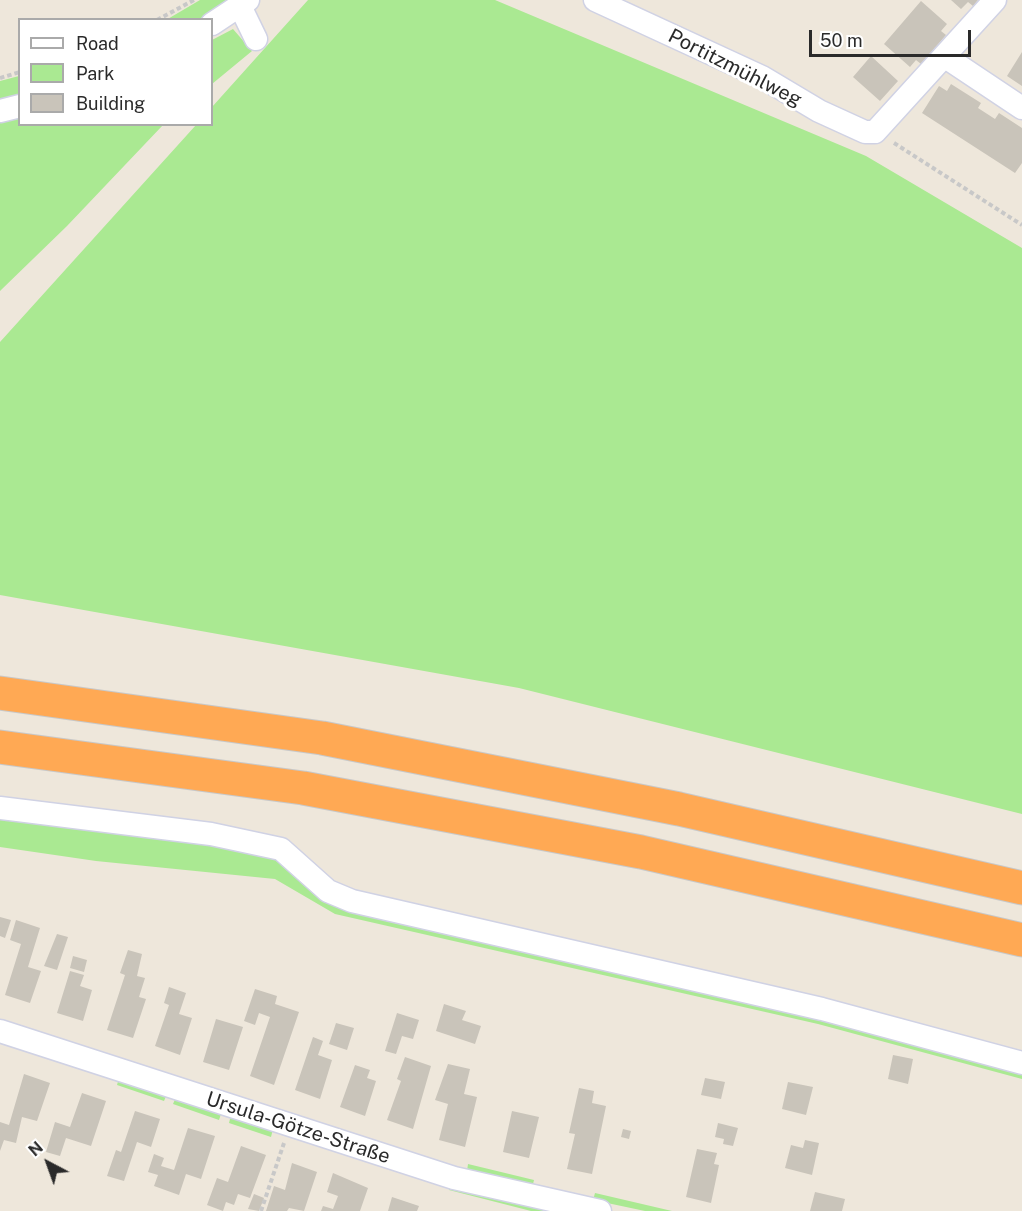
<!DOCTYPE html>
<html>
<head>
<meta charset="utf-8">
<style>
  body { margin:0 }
  #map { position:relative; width:1022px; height:1211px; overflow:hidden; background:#eee7db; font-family:"Public Sans",sans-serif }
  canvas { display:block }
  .legend { position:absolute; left:18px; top:18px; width:195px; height:108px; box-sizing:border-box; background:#fff; border:2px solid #aaa; margin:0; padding:8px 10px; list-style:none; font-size:18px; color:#2a2a2a }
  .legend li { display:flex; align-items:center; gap:12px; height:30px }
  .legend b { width:30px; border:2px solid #aaa }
  .north { position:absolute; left:18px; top:1133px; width:60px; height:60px; -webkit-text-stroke:4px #fff; paint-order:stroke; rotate:319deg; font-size:16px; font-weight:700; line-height:24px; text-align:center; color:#2a2a2a }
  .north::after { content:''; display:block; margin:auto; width:21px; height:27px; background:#2a2a2a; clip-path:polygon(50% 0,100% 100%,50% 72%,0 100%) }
  .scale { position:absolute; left:809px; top:30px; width:162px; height:27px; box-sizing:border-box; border:3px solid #2a2a2a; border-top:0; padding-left:8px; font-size:18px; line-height:21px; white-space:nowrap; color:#2a2a2a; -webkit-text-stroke:4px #fff; paint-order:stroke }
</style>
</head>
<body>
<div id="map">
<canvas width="1022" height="1211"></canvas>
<ul class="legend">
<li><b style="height:8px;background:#fff"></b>Road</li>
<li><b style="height:16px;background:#aae992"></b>Park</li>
<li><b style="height:16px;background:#c9c4ba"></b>Building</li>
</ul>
<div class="north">N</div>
<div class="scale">50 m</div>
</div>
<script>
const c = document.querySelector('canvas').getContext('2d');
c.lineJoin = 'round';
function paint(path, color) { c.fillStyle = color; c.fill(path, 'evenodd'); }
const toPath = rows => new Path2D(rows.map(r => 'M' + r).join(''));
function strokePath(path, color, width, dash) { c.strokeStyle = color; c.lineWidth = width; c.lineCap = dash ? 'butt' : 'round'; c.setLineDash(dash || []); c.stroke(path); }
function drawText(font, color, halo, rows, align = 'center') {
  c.font = font + ' "Public Sans",sans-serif'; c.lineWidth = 6; c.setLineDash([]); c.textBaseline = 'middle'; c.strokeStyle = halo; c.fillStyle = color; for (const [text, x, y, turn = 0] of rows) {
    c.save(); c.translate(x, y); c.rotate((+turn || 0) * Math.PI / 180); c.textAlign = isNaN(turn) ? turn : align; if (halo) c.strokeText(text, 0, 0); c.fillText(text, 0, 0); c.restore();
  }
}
paint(toPath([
  [200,0,230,0,200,19,166,20],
  [308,0,495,0,866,156,1022,248,1022,814,519,688,0,595,0,342,196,125,212,124,212,107],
  [233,29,252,51,212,84,212,40],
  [19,76,19,94,0,99,0,81],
  [19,118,20,124,163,125,67,226,0,291,0,123],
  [0,813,211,840,278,858,303,880,1022,1068,1022,1079,818,1024,335,914,275,879,96,861,0,847],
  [119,1078,167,1094,164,1101,117,1085],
  [176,1097,222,1111,219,1120,173,1104],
  [231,1115,273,1129,271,1137,229,1123],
  [468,1164,534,1180,532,1188,467,1171],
  [450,1183,564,1211,531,1211,449,1190],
  [595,1193,672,1211,645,1211,593,1200]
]), '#aae992');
paint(toPath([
  [951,0,978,0,973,6,968,2,961,9],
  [921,1,947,24,941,31,946,35,921,64,916,60,910,67,884,44],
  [1022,52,1022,86,1007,76],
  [871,56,898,81,880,101,853,77],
  [951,84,981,103,978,108,995,119,999,113,1022,128,1022,163,1015,173,922,113,939,86,947,91],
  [0,917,11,920,5,938,0,936],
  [16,920,40,928,28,967,41,971,30,1003,5,995,21,944,10,940],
  [57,934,68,937,57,970,44,966],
  [128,950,142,954,137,976,145,978,139,997,146,999,133,1038,107,1030,125,975,120,973],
  [73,956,87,960,84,972,70,968],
  [70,971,84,975,80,986,92,990,83,1021,57,1013],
  [169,987,186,993,179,1014,192,1018,180,1055,155,1046,169,1005,164,1003],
  [255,989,277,996,275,1004,299,1012,274,1085,250,1076,270,1017,259,1013,255,1025,244,1021],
  [444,1004,466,1011,462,1020,481,1026,475,1044,436,1031],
  [397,1013,419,1020,413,1039,402,1036,396,1054,385,1051],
  [216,1019,243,1027,229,1070,203,1062],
  [336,1023,354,1028,347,1050,329,1044],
  [313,1037,323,1041,318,1055,332,1060,320,1099,295,1090],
  [893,1055,913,1059,908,1084,888,1079],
  [405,1057,431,1066,413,1129,387,1120,401,1081,397,1079],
  [448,1064,470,1069,464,1094,477,1097,465,1147,439,1140,448,1104,435,1100],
  [355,1065,370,1070,367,1078,376,1081,365,1116,340,1107],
  [24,1074,50,1083,37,1121,22,1117,16,1143,4,1140,0,1151,0,1122,9,1125],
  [705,1078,725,1082,721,1099,701,1095],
  [788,1082,813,1087,806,1115,782,1109],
  [579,1088,594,1091,592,1103,606,1106,592,1174,567,1169,575,1134,569,1133],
  [82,1093,106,1101,91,1146,66,1138,60,1156,46,1152,55,1122,70,1127],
  [135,1111,160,1119,151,1147,137,1142,124,1181,107,1176,116,1150,121,1152],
  [512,1111,539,1117,529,1158,503,1152],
  [718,1123,738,1128,733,1146,723,1144,724,1139,715,1137],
  [188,1128,215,1136,201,1179,186,1174,179,1195,154,1186,158,1175,148,1172,154,1154,164,1158,161,1166,174,1170],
  [623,1129,631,1131,629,1139,621,1137],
  [805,1140,819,1143,812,1175,785,1168,791,1145,803,1148],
  [241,1146,266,1155,250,1198,238,1194,234,1205,226,1202,223,1211,207,1205,217,1178,228,1182],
  [697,1149,717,1153,714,1164,719,1165,711,1203,686,1197],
  [292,1163,317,1172,304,1211,289,1208,287,1211,266,1211,274,1186,285,1190],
  [333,1173,368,1188,360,1211,321,1211,323,1206,333,1209,338,1196,327,1192],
  [815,1192,845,1199,842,1211,810,1211],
  [254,1194,264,1198,259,1211,248,1209],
  [392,1197,419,1206,417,1211,388,1211]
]), '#c9c4ba');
const minor = toPath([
  [595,0,762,77,819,111,865,132,875,132,995,0],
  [240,6,256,39],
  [212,24,248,0],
  [944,56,1022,108],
  [0,111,20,106],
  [0,808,211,834,281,849,328,891,352,901,822,1009,1022,1063],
  [0,1031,454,1178,600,1211]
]);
const highway = toPath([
  [0,693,322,738,679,809,1022,888],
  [0,747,303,788,641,852,1022,940]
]);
strokePath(minor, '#d0d2e4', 25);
strokePath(highway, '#c8c8c8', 35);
strokePath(toPath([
  [157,20,194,0],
  [0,78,20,72],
  [894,143,1022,225],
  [261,1211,284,1143]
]), '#c8c8c8', 4, [4.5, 3]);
strokePath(minor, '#fff', 22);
strokePath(highway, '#ffa954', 33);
drawText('20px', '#2a2a2a', '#fff', [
  ["Portitzmühlweg",735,68,27],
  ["Ursula-Götze-Straße",298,1128,18]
]);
</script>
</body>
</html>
